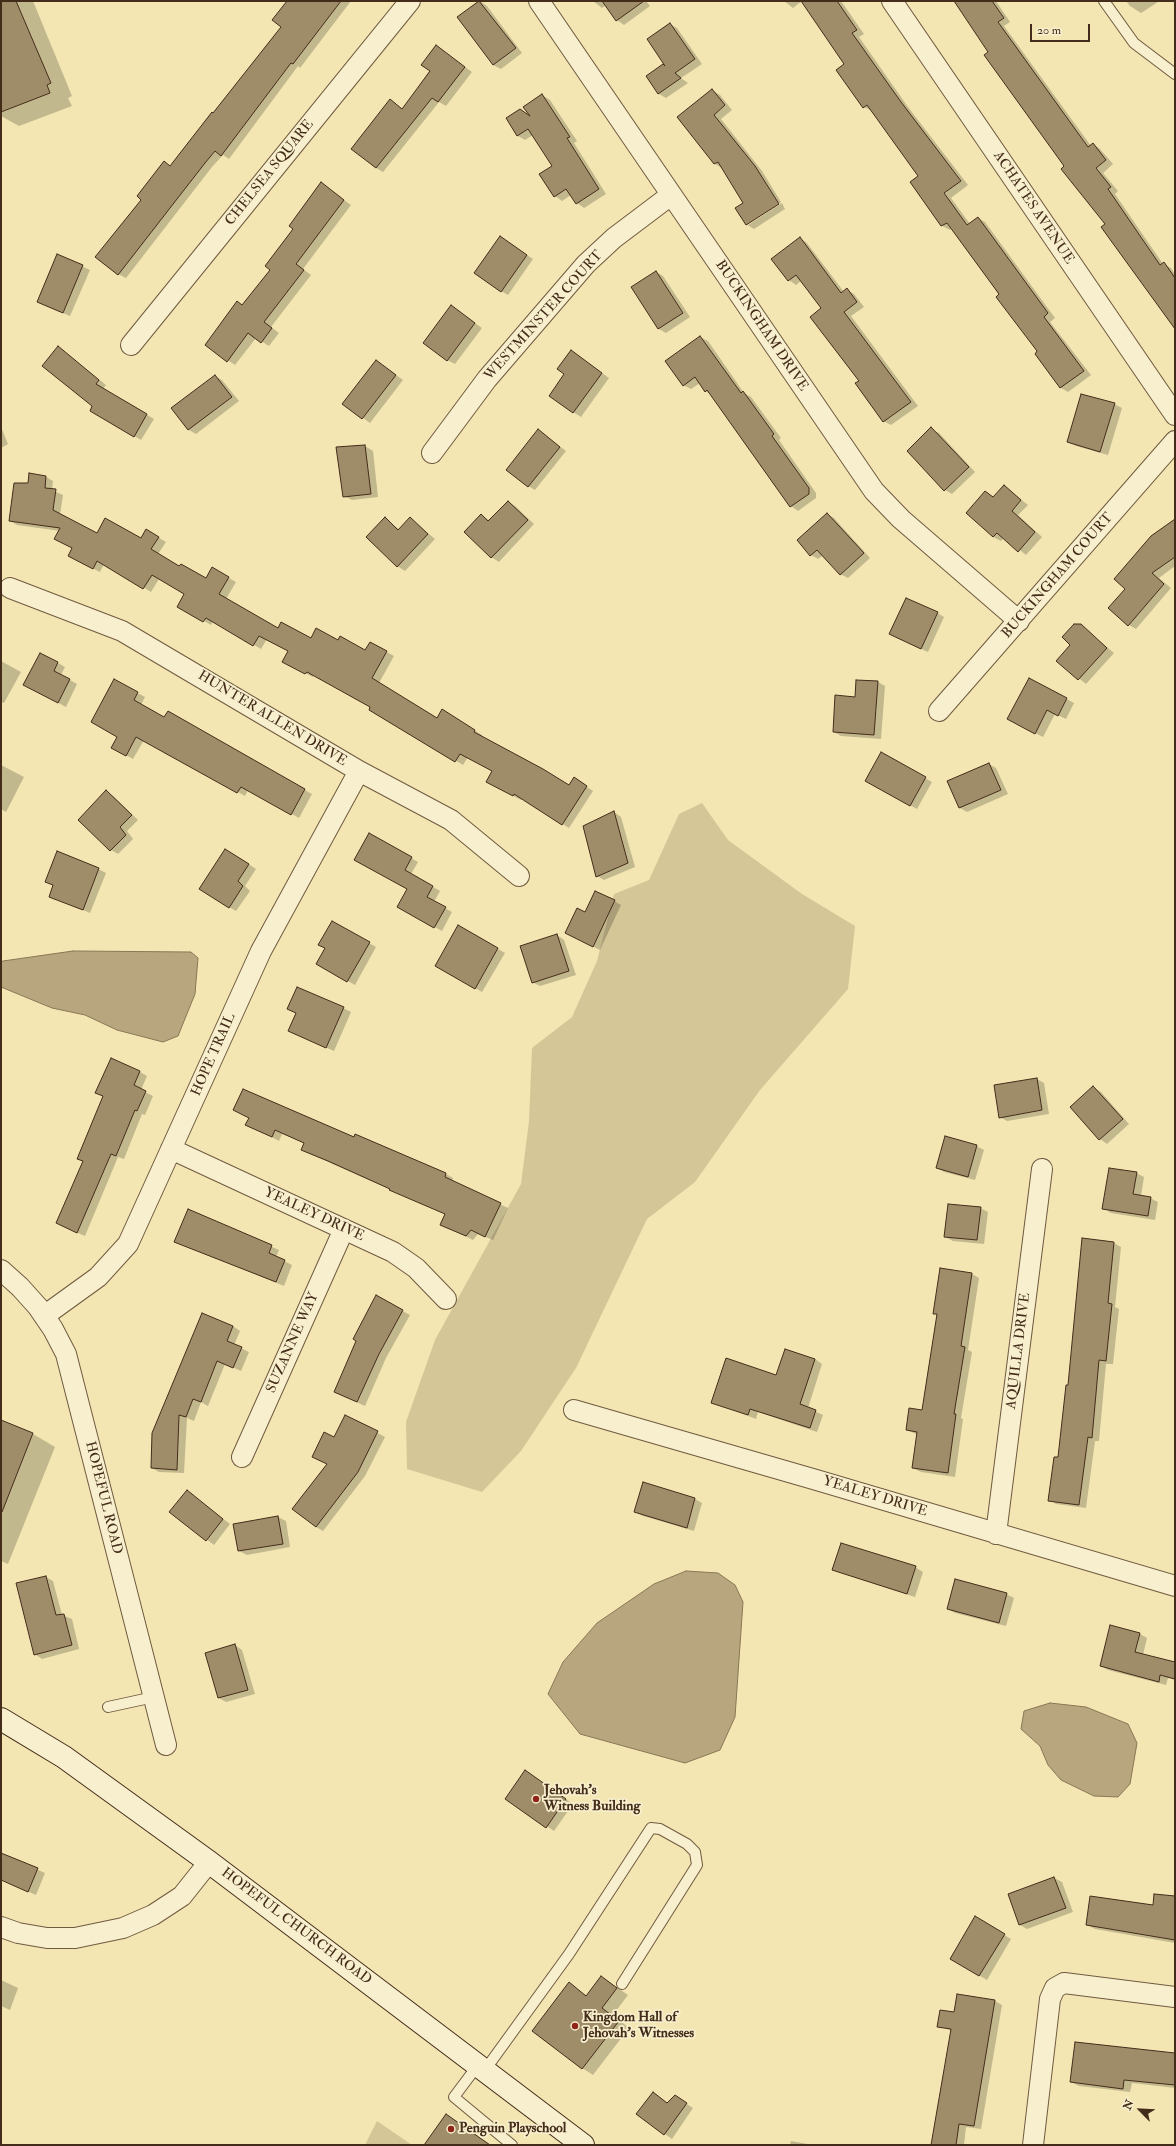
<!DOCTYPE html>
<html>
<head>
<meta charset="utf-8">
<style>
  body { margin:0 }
  #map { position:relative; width:1176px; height:2146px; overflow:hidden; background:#f3e6b2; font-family:"IM FELL Double Pica",serif }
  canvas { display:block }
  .frame { position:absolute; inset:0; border:2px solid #442c1a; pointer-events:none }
  .north { position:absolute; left:1120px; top:2090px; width:40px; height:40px; -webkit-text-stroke:3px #f7efcd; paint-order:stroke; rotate:294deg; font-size:11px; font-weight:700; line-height:16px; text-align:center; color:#442c1a }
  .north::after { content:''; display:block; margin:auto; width:14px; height:18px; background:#442c1a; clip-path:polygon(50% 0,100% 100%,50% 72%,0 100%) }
  .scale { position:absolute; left:1030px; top:24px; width:60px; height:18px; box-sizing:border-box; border:2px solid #442c1a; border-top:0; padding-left:5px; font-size:12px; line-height:14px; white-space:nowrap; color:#442c1a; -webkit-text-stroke:3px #f7efcd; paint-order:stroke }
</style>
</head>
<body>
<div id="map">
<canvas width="1176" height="2146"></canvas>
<div class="frame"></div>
<div class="north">N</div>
<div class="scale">20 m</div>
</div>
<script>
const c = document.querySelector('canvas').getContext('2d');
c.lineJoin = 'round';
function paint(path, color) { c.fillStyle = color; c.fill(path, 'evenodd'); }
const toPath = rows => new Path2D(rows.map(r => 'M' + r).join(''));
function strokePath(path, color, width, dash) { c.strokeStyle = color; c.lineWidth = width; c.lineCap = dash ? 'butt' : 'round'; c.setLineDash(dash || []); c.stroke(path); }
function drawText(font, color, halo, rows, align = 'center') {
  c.font = font + ' "IM FELL Double Pica",serif'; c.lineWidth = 3.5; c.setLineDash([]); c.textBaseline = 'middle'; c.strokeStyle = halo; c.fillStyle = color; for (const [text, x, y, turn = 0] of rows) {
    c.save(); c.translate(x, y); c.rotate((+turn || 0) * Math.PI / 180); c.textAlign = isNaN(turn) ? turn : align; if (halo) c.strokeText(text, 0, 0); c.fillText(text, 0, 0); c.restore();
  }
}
paint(toPath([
  [702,803,728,840,802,894,855,926,848,989,760,1090,695,1182,647,1219,576,1368,521,1451,482,1492,407,1469,406,1422,435,1340,521,1184,529,1121,532,1048,572,1017,597,961,614,894,649,880,679,814],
  [377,2121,412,2145,365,2145]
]), '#d5c698');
const water = toPath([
  [73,951,191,952,198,958,195,994,178,1036,163,1042,117,1030,85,1015,52,1008,1,987,1,962,3,961,73,951],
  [686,1571,718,1573,735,1585,743,1602,735,1717,720,1750,685,1763,580,1734,548,1694,563,1662,597,1623,654,1584,686,1571],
  [1050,1703,1086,1707,1128,1724,1137,1743,1130,1784,1118,1797,1094,1796,1061,1780,1048,1765,1040,1746,1021,1729,1024,1711,1050,1703]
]);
paint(water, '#b8a77e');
strokePath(water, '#8a7656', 1);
paint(toPath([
  [1,1,33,1,72,96,68,98,72,106,19,126,1,116],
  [305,1,351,1,300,68,298,66,229,159,223,155,212,167,126,278,118,274,171,167],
  [480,1,487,6,522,53,501,69,493,65,459,17],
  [593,1,646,1,650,6,624,25,617,20,606,5,602,8],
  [784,1,802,1,793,8],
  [816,1,841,1,864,34,859,37,908,107,968,185,951,198,970,224,978,218,985,222,1055,318,1050,322,1091,375,1068,392,1061,388,1036,354,1039,352,952,228,950,230,942,226,911,182,919,176,872,111,864,107],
  [955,1,996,1,1010,22,1004,26,1091,146,1093,144,1100,149,1113,164,1103,173,1118,191,1115,194,1163,264,1171,268,1175,274,1175,327],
  [1126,1,1158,1,1158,2,1141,13,1130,6],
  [670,24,677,28,702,64,681,78,688,83,666,98,659,94,647,76,663,65,668,68],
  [443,51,472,72,446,106,439,102,383,172,376,168,390,100,403,109],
  [712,90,720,95,732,110,721,119,762,171,781,202,748,222,748,225,782,203,785,209,754,229,746,224,745,203,722,168,715,164],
  [542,95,550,100,577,141,574,143,606,194,584,208,577,203,571,195,562,201,555,196,553,166,533,135,525,140,518,136,507,119,520,110,531,116],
  [322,184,351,205,303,269,311,275,271,327,279,333,269,346,256,338,235,365,206,345,243,306,271,270],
  [500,237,533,259,508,295,501,291],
  [800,238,807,243,844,292,847,290,854,294,864,307,851,316,918,406,891,425,883,421,823,308,802,280,796,285,789,280],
  [58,255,90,270,70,316,38,302],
  [656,272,663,276,690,317,666,333,659,329],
  [451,306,482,328,455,364,447,360],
  [700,337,708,341,744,393,751,397,781,438,779,440,816,493,816,498,798,511,791,506,712,395,705,391,700,383,691,389,683,385],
  [65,352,106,385,103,389,154,419,141,440,91,410,94,406],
  [578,356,609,378,581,417,573,412],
  [376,361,403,380,370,423,344,404],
  [215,376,222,380,239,401,196,434,189,430,173,409],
  [1114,404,1122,408,1108,455,1076,446,1068,442],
  [1,427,8,444,1,448],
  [931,429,939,433,975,472,952,494,945,490],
  [539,431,566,451,535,490,528,486],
  [365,446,373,451,378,497,352,500,344,496],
  [46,477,53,481,52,490,63,495,60,515,97,534,141,539,146,530,166,542,158,554,180,567,206,579,212,569,236,582,226,599,278,630,311,639,338,641,365,652,370,643,394,656,379,683,438,719,450,715,482,735,481,737,570,786,581,783,593,791,569,828,522,798,521,800,494,786,493,771,468,757,463,765,370,709,372,707,314,675,313,677,291,666,289,651,267,639,261,649,213,621,211,625,178,606,185,594,159,579,151,592,104,564,100,572,76,560,73,548,60,531,17,525,10,521,29,484],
  [1004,486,1028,505,1018,515,1042,537,1026,555,1004,537,1001,541,993,537,985,492,994,497],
  [508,502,515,506,534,524,499,562,491,557,482,515,490,521],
  [827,514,834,518,870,558,848,578,840,574,823,555,818,559,811,555],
  [385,519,400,530,411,519,435,539,405,571,397,566],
  [1175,521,1175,566,1159,578,1171,588,1136,629,1129,625,1126,589],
  [937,613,944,617,928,652,898,638],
  [1080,625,1114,653,1086,684,1057,661,1072,645],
  [1,661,21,672,4,703,1,702],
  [58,663,65,667,61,675,77,684,66,707,32,689],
  [1029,679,1074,703,1066,719,1055,714,1043,737,1016,723],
  [114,681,145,697,141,705,165,718,168,713,312,794,299,818,248,790,245,796,144,740,133,759,113,748,119,737],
  [878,682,885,686,881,739,841,736,834,732,855,698],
  [882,754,932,782,917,809,866,781],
  [989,764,996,768,1008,794,967,812,960,808],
  [1,765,24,777,6,812,1,809],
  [106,792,113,796,138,820,127,831,133,839,118,854,111,850,79,820],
  [614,812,621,817,635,867,604,880,597,876],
  [370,834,418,862,411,874,440,891,434,902,452,912,442,931,399,907,408,889],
  [233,854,256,869,245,886,250,891,236,911,229,907],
  [98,869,106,873,90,913,50,896,54,886,46,882],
  [614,901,621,905,600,950,574,937,586,914],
  [332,922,376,947,355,985,317,964,326,948],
  [459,927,505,953,482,992,436,965],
  [557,935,564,940,576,975,540,986,532,982],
  [343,1008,351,1012,334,1051,289,1031,297,1014,289,1009],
  [140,1072,147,1076,141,1090,153,1096,145,1115,142,1114,124,1159,118,1157,85,1236,64,1227,84,1162,78,1159,103,1096,97,1093],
  [1037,1079,1044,1083,1049,1114,1007,1121,1000,1117],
  [1093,1087,1101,1092,1129,1124,1107,1144,1100,1139,1072,1107],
  [247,1125,354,1138,355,1135,446,1174,453,1178,452,1182,508,1208,493,1240,478,1234,473,1240,448,1228,446,1214,310,1154,302,1150,305,1143,282,1134,279,1141],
  [976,1146,984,1150,975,1180,944,1172,937,1168],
  [1136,1173,1144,1177,1141,1196,1150,1198,1158,1202,1155,1220,1111,1213,1103,1208],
  [980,1208,988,1212,984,1244,953,1241,945,1237],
  [189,1211,279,1250,276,1257,292,1265,284,1286,176,1242],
  [1114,1243,1121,1247,1115,1307,1119,1309,1113,1364,1106,1364,1099,1441,1095,1441,1086,1508,1056,1504,1049,1500,1059,1458,1069,1386],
  [972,1274,979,1278,968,1350,972,1352,961,1418,963,1419,955,1477,921,1472,913,1468,918,1435,907,1430,923,1411,938,1315,934,1313],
  [377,1297,410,1315,386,1358,365,1406,335,1392],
  [233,1326,240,1331,234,1345,249,1352,241,1371,225,1364,208,1406,201,1402,194,1421,187,1418,184,1473,159,1472,152,1468,153,1433],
  [815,1359,822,1364,808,1408,823,1415,817,1432,758,1412,756,1419,712,1402],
  [345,1416,385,1437,365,1476,323,1531,316,1527,334,1438],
  [1,1422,33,1434,55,1447,8,1564,1,1561],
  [644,1484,695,1499,702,1503,694,1531,643,1516,635,1512],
  [187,1491,230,1524,214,1545,171,1512],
  [278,1517,286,1521,290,1547,247,1555,239,1551,235,1524],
  [915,1567,923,1572,915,1597,841,1573,834,1569],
  [46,1577,53,1581,62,1615,72,1619,79,1649,42,1659,35,1654],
  [1006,1594,1014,1598,1006,1626,955,1613,948,1609],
  [1111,1626,1140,1634,1147,1638,1143,1655,1175,1663,1175,1680,1168,1678,1166,1685,1108,1670,1101,1666],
  [235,1645,242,1650,255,1694,226,1702,219,1698],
  [533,1776,573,1804,554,1831,507,1799],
  [1,1854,45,1873,36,1895,1,1880],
  [1054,1878,1062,1882,1073,1912,1027,1929,1020,1925],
  [1175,1897,1175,1943,1095,1929,1087,1925,1154,1906],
  [976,1918,1011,1939,987,1980,951,1959],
  [602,1977,628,1995,613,2015,629,2028,593,2075,582,2068,569,1984,587,1996],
  [1,1980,18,1988,10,2010,1,2006],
  [958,1995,995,2001,1002,2005,981,2129,966,2127,964,2145,932,2145,952,2031,938,2026,955,2014],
  [1175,2054,1175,2088,1132,2083,1130,2092,1079,2086,1071,2082],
  [653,2093,668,2103,682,2101,693,2108,672,2139,637,2114],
  [446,2115,457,2122,491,2145,427,2145],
  [791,2141,813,2145,790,2145]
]), '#0003');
const building = toPath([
  [1,1,16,1,51,83,47,85,50,93,1,112,1,1],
  [287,1,341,1,293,64,291,63,221,156,215,151,205,163,118,275,95,257,141,200,137,196,164,161,170,166,212,112,213,113,281,27,272,20,287,1],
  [479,1,516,48,493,65,457,17,479,1],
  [602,1,644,1,616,21,602,1],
  [801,1,837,1,857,30,852,33,901,102,961,181,944,193,967,225,978,217,1048,313,1044,317,1084,371,1060,388,1035,354,1037,351,996,297,999,294,947,223,941,226,910,182,918,176,867,105,863,108,836,70,844,64,801,1],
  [954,1,992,1,1004,18,998,22,1088,147,1093,143,1106,160,1096,168,1111,187,1108,189,1160,265,1164,262,1175,278,1175,329,1101,227,1105,224,1061,169,1064,166,984,55,988,52,954,1],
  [670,23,695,59,675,73,681,78,658,94,646,76,663,64,665,66,647,39,670,23],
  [436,45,465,67,438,102,432,98,376,168,351,149,390,99,402,109,430,71,421,65,436,45],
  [712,89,725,105,714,115,755,166,779,204,746,225,735,208,743,203,718,162,714,164,677,117,712,89],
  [542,94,570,137,567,138,599,189,576,204,566,189,554,197,539,174,552,166,528,129,517,136,506,118,520,109,530,116,523,107,542,94],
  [321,182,344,200,296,264,304,270,264,322,272,328,261,343,248,333,227,362,205,345,237,301,242,305,270,270,265,266,293,229,289,226,321,182],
  [500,236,527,255,501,292,474,273,500,236],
  [800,237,841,293,847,288,857,302,844,312,911,402,883,422,855,383,859,381,810,317,821,308,796,275,788,281,771,259,800,237],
  [57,254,83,265,63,313,37,302,57,254],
  [656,271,683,313,658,329,631,287,656,271],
  [451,305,475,323,447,361,423,343,451,305],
  [700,336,741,393,743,391,774,434,772,436,809,488,809,494,790,507,707,390,705,392,695,377,683,386,665,361,700,336],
  [58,346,99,380,96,384,147,414,134,437,90,411,92,406,42,366,58,346],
  [571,350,602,373,573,413,549,396,564,374,557,369,571,350],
  [376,360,396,375,362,419,342,404,376,360],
  [215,375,232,397,188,430,171,408,215,375],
  [1081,394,1115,403,1100,452,1067,442,1081,394],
  [931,427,969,467,944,491,907,451,931,427],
  [538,429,560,447,528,487,506,470,538,429],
  [365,445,371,494,343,497,336,447,365,445],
  [29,473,46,476,45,488,56,489,53,510,97,533,105,518,141,538,146,529,159,537,151,549,179,566,181,564,206,578,212,567,229,577,219,594,278,628,281,622,311,638,316,628,338,640,340,636,365,650,370,642,387,651,372,678,437,718,442,709,475,730,474,732,543,769,569,785,574,777,587,786,562,825,514,794,513,796,486,782,492,771,460,754,455,762,369,710,370,707,307,672,305,674,282,662,288,651,259,636,253,646,206,618,203,622,177,607,184,594,152,575,143,589,97,561,93,569,68,556,72,548,54,539,60,528,9,521,14,483,28,483,29,473],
  [1004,485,1021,500,1012,511,1035,532,1018,552,997,533,993,537,966,513,985,491,993,497,1004,485],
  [508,501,528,520,491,558,464,532,481,514,488,521,508,501],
  [827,513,864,553,840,575,817,550,810,556,797,540,827,513],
  [385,517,398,530,410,517,428,534,397,567,366,537,385,517],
  [1175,519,1175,557,1152,573,1164,584,1128,626,1108,608,1125,589,1114,579,1151,536,1175,519],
  [906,598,938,612,921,649,889,634,906,598],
  [1074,624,1081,624,1107,648,1078,680,1056,661,1070,645,1062,637,1074,624],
  [40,653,58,662,54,671,70,679,58,703,23,685,40,653],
  [1029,678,1067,698,1058,716,1047,710,1035,734,1007,719,1029,678],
  [114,679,138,692,134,700,164,717,168,711,305,789,291,815,241,787,237,793,136,737,126,756,111,748,117,737,91,722,114,679],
  [856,680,878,681,874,735,833,732,835,695,855,697,856,680],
  [881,752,926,777,910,806,865,781,881,752],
  [989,763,1001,790,959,808,947,781,989,763],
  [106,790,132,815,120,827,126,835,110,851,78,820,106,790],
  [614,811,628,863,596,877,583,826,614,811],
  [369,833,412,857,405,870,433,886,427,897,446,907,434,928,397,907,407,889,354,860,369,833],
  [225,849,249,864,238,881,243,886,229,908,199,889,225,849],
  [57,851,99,868,83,910,49,897,53,885,45,882,57,851],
  [595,891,615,900,593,947,565,933,577,908,585,912,595,891],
  [332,921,370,942,347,982,316,964,325,948,318,945,332,921],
  [458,925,498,948,475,989,435,966,458,925],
  [557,934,569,971,532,983,520,946,557,934],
  [297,987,344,1007,326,1048,288,1031,296,1013,287,1009,297,987],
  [111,1058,140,1071,134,1085,146,1091,137,1111,135,1110,116,1156,111,1154,77,1233,56,1223,83,1161,77,1159,103,1096,95,1093,111,1058],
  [1037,1078,1042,1110,999,1118,994,1085,1037,1078],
  [1093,1086,1123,1119,1099,1140,1070,1107,1093,1086],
  [243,1089,354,1137,355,1134,446,1173,445,1177,501,1203,485,1237,471,1230,466,1236,440,1225,445,1214,389,1190,390,1189,328,1161,301,1150,304,1143,275,1130,272,1137,245,1125,249,1118,233,1110,243,1089],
  [945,1136,977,1145,968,1177,936,1168,945,1136],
  [1109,1168,1137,1172,1133,1194,1151,1197,1148,1216,1102,1209,1109,1168],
  [948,1204,981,1207,977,1240,944,1237,948,1204],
  [188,1209,272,1245,269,1253,285,1260,276,1282,174,1242,188,1209],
  [1082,1238,1114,1242,1108,1303,1112,1304,1106,1361,1099,1360,1092,1438,1088,1437,1079,1505,1048,1501,1054,1457,1058,1457,1066,1385,1068,1385,1082,1238],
  [940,1268,972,1273,961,1346,965,1347,954,1414,956,1414,948,1473,912,1468,917,1432,906,1430,909,1408,922,1410,937,1314,933,1314,940,1268],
  [376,1295,403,1310,379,1354,357,1402,334,1392,356,1341,353,1339,376,1295],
  [202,1313,233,1326,227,1341,242,1347,233,1368,217,1361,201,1402,193,1399,186,1417,179,1415,177,1470,151,1468,152,1433,202,1313],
  [785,1349,815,1359,800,1404,816,1410,810,1428,750,1409,748,1415,711,1403,726,1358,776,1375,785,1349],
  [345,1415,378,1431,358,1472,316,1527,292,1509,327,1464,312,1457,324,1432,334,1437,345,1415],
  [1,1420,33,1433,2,1512,1,1512,1,1420],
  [643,1482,695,1498,687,1528,634,1512,643,1482],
  [187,1490,223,1519,206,1541,169,1512,187,1490],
  [278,1516,283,1544,238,1551,233,1524,278,1516],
  [841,1543,916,1566,907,1594,832,1570,841,1543],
  [46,1576,56,1615,64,1614,72,1645,34,1655,16,1583,46,1576],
  [955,1579,1007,1593,999,1623,947,1609,955,1579],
  [1110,1625,1140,1633,1135,1652,1175,1662,1175,1679,1160,1675,1159,1682,1100,1666,1110,1625],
  [235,1644,248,1690,218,1698,205,1653,235,1644],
  [525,1770,566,1799,546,1828,505,1799,525,1770],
  [1,1853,38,1868,28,1892,1,1880,1,1853],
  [1054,1877,1066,1908,1019,1925,1008,1894,1054,1877],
  [1154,1894,1175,1896,1175,1940,1086,1925,1090,1896,1153,1905,1154,1894],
  [975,1916,1005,1934,979,1976,950,1959,975,1916],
  [601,1976,617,1988,602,2008,619,2021,582,2069,532,2031,569,1982,586,1996,601,1976],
  [957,1994,995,2000,974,2126,959,2124,956,2145,931,2145,951,2029,937,2027,940,2010,954,2012,957,1994],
  [1075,2042,1175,2053,1175,2085,1124,2080,1123,2089,1070,2082,1075,2042],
  [653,2092,667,2103,675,2095,687,2103,664,2135,636,2114,653,2092],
  [446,2114,490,2145,424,2145,446,2114]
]);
paint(building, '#9f8d69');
strokePath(building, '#442c1a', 1);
const service = toPath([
  [1104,1,1134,43,1175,74],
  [108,1707,154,1697],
  [478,2065,454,2097,512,2145],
  [485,2070,569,1954,651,1828,660,1829,687,1844,695,1852,697,1865,622,1984]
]);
const minor = toPath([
  [539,1,874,491,901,519,1019,621],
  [892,1,1175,415],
  [131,345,410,1],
  [432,453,487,379,586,264,614,238,671,195],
  [10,588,122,631,359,771,451,820,519,876],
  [939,711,1175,441],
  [171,1149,393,1252,416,1268,446,1299],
  [1,1270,20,1287,38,1307,53,1329,66,1354,166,1745],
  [44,1316,98,1277,128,1244,261,951,359,771],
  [574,1410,813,1479,1175,1586],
  [242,1457,344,1229],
  [996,1534,1042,1169],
  [1,1927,18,1933,47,1938,75,1938,123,1928,153,1915,182,1896,209,1862],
  [1033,2145,1050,1999,1055,1988,1064,1983,1175,1997]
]);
const secondary = toPath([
  [1,1719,64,1757,209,1862,583,2145]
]);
strokePath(service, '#705a40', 12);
strokePath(minor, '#705a40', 22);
strokePath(secondary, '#442c1a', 24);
strokePath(service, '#f7efcd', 10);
strokePath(minor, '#f7efcd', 20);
strokePath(secondary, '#f7efcd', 22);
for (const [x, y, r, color] of [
  [536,1799,4,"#8f2418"],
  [575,2026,4,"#8f2418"],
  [451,2129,4,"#8f2418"]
]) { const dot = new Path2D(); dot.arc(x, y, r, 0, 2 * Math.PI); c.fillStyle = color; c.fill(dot); strokePath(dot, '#f7efcd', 1.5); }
drawText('14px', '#442c1a', '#f7efcd', [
  ["CHELSEA SQUARE",270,173,-51],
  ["ACHATES AVENUE",1033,208,56],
  ["WESTMINSTER COURT",544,316,-48],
  ["BUCKINGHAM DRIVE",761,326,56],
  ["BUCKINGHAM COURT",1058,576,-49],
  ["HUNTER ALLEN DRIVE",272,719,31],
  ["HOPE TRAIL",214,1055,-66],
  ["YEALEY DRIVE",314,1215,25],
  ["SUZANNE WAY",293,1343,-66],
  ["AQUILLA DRIVE",1019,1351,-83],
  ["YEALEY DRIVE",875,1497,17],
  ["HOPEFUL ROAD",103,1498,76],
  ["HOPEFUL CHURCH ROAD",296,1927,37]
]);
drawText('bold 14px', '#442c1a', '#f7efcd', [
  ["Jehovah's",544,1791],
  ["Witness Building",544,1807],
  ["Kingdom Hall of",583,2018],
  ["Jehovah’s Witnesses",583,2034],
  ["Penguin Playschool",459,2129]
], 'left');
</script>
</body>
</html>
